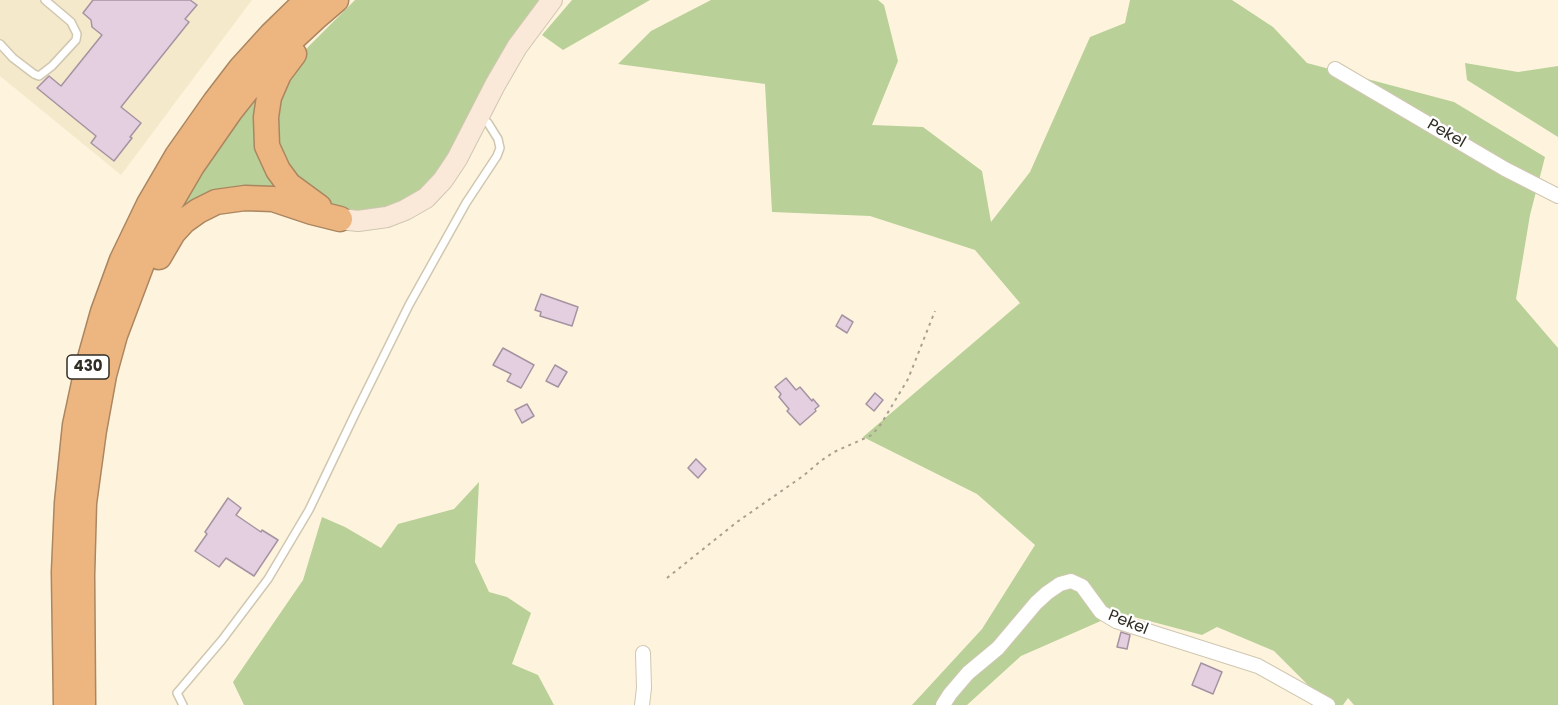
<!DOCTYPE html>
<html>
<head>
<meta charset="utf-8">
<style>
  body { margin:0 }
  canvas { display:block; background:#fef4dd }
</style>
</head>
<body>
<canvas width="1558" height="705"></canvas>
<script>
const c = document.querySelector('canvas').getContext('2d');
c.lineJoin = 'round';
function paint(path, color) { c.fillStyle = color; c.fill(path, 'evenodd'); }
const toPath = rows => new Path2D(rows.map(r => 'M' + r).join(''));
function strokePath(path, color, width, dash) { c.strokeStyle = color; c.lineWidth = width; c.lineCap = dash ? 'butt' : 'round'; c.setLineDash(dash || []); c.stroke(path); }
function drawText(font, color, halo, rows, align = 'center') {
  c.font = font + ' Poppins,sans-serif'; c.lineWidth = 4.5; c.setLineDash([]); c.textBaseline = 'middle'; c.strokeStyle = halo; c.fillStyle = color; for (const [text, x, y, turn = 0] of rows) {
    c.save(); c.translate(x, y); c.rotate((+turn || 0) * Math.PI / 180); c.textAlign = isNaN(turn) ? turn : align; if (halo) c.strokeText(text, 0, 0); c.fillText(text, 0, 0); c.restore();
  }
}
paint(toPath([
  [0,0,252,0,121,175,0,76]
]), '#f5e9cc');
paint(toPath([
  [355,0,541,0,525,19,498,63,443,168,424,188,405,202,382,210,353,211,329,205,304,189,280,159,274,99,295,60],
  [572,0,650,0,563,50,542,35],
  [711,0,878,0,884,5,898,61,872,125,923,127,982,171,991,222,1030,172,1090,37,1125,23,1130,0,1232,0,1273,27,1307,63,1454,102,1545,157,1530,215,1516,299,1558,348,1558,705,1354,705,1348,698,1343,705,1311,705,1313,690,1274,651,1217,627,1202,635,1119,613,1021,656,967,705,912,705,982,629,1035,545,977,494,863,437,1020,303,975,250,870,216,772,212,765,84,618,64,651,31],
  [1465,63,1518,72,1558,66,1558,137,1467,80],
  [270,75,264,93,287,199,170,223,193,183],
  [479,482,475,562,489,592,507,597,531,613,512,664,538,675,554,705,244,705,233,682,303,580,322,517,345,527,381,548,398,524,454,509]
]), '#b9d098');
const building = toPath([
  [93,0,190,0,197,5,185,19,189,22,121,107,141,123,130,137,132,138,114,161,91,143,96,136,37,88,49,76,61,86,102,35,92,27,91,20,83,13,93,0],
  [541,294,578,307,572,326,540,316,541,312,535,310,541,294],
  [842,315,853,322,847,333,836,326,842,315],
  [503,348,534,365,521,388,507,381,511,374,493,365,503,348],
  [555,365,567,372,558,387,546,381,555,365],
  [786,378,796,390,800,387,812,401,813,399,819,406,815,409,816,411,800,425,787,411,789,409,779,397,781,394,775,387,786,378],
  [875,393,883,400,874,411,866,404,875,393],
  [527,404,534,416,522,423,515,410,527,404],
  [696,459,706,469,698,478,688,468,696,459],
  [228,498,241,508,236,515,261,532,262,530,278,540,254,576,226,558,219,567,195,551,207,534,205,532,228,498],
  [1121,632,1130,635,1127,649,1117,647,1121,632],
  [1201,663,1222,672,1213,694,1192,685,1201,663]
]);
paint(building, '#e3cfe0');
strokePath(building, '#a693a2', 1.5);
const lane = toPath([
  [0,44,13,58,34,74,39,76,52,66,76,40,77,34,71,22,45,0],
  [183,705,177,693,222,640,268,579,309,510,356,412,409,305,466,203,497,156,500,148,498,139,488,123,479,117]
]);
const street = toPath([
  [1335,69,1505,169,1558,196],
  [642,705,644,688,643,653],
  [943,705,950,694,968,673,998,648,1036,603,1047,593,1060,584,1071,581,1082,586,1101,612,1116,621,1258,666,1328,705]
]);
const secondary = toPath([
  [340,219,358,221,387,217,405,210,426,198,443,180,457,159,495,85,517,47,552,0]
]);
const highway = toPath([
  [294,54,279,74,269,97,266,117,267,146,278,170,289,185,319,207],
  [159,257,173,233,184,221,198,211,216,202,245,198,273,199,312,212,340,219],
  [66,705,64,572,67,503,75,425,87,369,103,312,122,260,149,204,177,156,215,102,241,68,271,35,307,0],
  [83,705,82,575,84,503,94,430,104,375,115,335,141,266,164,214,192,166,231,110,258,76,287,44,315,18,336,0]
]);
strokePath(lane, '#d0c7b1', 10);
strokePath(street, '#d0c7b1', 16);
strokePath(secondary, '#d0c7b1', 22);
strokePath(highway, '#ab8660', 27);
strokePath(toPath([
  [667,578,737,522,803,476,822,460,834,452,872,435,881,424,908,379,935,311]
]), '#a8a18f', 2, [3, 4.5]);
strokePath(lane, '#fff', 7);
strokePath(street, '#fff', 14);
strokePath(secondary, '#fae9d9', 20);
strokePath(highway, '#edb681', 24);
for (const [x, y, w] of [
  [88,367,42]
]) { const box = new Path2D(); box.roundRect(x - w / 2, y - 12, w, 24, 4.5); c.fillStyle = '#fff'; c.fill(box); strokePath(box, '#302d24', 1.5); }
drawText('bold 15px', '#302d24', null, [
  ["430",88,367]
]);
drawText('16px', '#302d24', '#fff', [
  ["Pekel",1446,134,30],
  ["Pekel",1128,623,22]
]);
</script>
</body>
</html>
